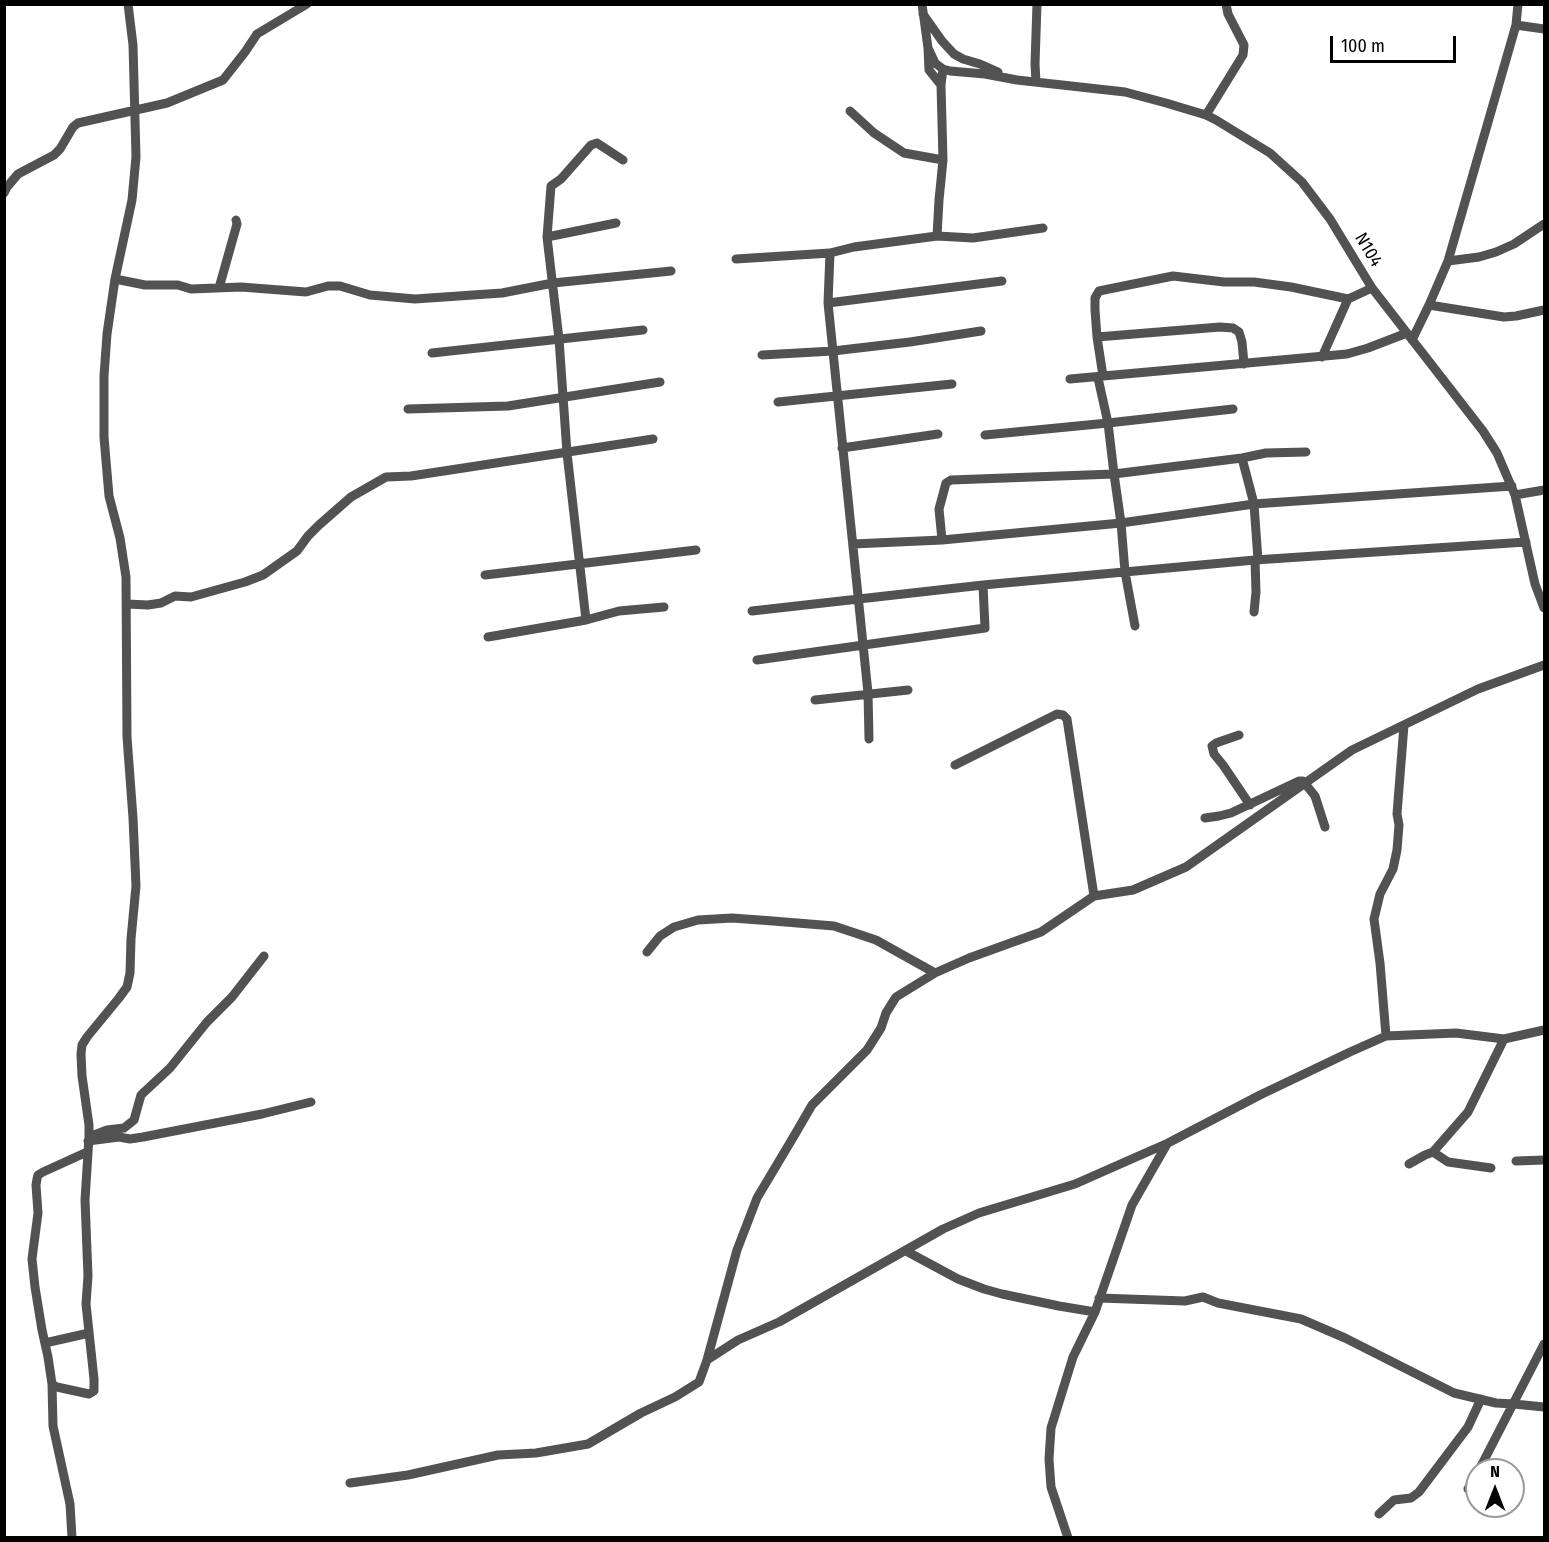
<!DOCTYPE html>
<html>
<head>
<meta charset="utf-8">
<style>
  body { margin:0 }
  #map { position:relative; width:1549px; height:1542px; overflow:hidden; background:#fff; font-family:"Fira Sans Condensed",sans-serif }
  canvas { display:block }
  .frame { position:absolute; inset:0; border:6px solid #000; pointer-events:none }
  .north { position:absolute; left:1465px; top:1458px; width:60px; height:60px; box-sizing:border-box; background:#fff; border:2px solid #999; border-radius:50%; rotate:0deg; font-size:16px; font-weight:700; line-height:24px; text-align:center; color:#000 }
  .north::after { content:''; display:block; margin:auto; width:21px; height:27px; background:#000; clip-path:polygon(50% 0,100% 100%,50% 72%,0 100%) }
  .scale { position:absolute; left:1330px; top:36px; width:126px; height:27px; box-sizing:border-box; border:3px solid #000; border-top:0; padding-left:8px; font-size:18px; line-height:21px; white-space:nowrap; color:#000; -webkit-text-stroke:4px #fff; paint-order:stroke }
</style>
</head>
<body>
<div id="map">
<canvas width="1549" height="1542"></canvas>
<div class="frame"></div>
<div class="north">N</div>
<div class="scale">100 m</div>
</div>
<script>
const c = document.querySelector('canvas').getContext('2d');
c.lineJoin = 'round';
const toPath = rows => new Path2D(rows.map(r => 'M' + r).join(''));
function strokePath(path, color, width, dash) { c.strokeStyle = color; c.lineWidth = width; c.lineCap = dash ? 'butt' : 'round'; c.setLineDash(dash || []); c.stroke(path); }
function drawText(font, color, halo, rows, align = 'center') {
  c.font = font + ' "Fira Sans Condensed",sans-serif'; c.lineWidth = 5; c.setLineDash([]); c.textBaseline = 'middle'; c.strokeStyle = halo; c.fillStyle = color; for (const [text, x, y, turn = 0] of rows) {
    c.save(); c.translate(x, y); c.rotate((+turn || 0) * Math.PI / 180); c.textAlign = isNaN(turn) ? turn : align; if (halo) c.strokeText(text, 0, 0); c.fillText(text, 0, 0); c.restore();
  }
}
strokePath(toPath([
  [922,4,928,48,929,70,941,85],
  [1518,4,1516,25,1544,29],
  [923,14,942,41,954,54,963,59,980,64,998,72],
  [928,48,935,63,943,69,950,71,985,74,1017,80,1125,92,1166,103,1206,115,1216,120,1270,153,1302,182,1330,219,1372,288,1483,431,1497,453,1515,495,1535,584,1544,608],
  [1036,82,1035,64,1037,4],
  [850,111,874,133,904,153,943,160],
  [1206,115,1243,55,1244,45,1228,14,1226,4],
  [4,193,7,187,18,174,54,155,60,149,73,127,78,123,167,103,223,80,245,52,257,34,307,4],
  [937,236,939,200,943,160,941,85,943,69],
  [547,237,616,223],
  [830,253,828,303,868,693,869,739],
  [736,259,830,253,854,247,937,236,973,238,1043,228],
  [1448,261,1479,257,1496,252,1514,244,1544,224],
  [115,279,145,285,178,285,191,289,241,287,306,292,328,286,340,286,370,295,415,299,502,293,553,283,671,271],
  [219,288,237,224,236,220],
  [828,303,1002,281],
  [1429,305,1504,317,1516,316,1544,310],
  [1097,337,1220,327,1233,328,1239,332,1242,342,1244,364],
  [1412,340,1429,305,1448,261,1516,25],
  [432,353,643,330],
  [762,355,833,351,910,342,981,331],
  [1322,357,1348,299],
  [1103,376,1097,337,1095,310,1095,298,1099,291,1173,276,1224,282,1254,282,1291,287,1348,299,1372,288],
  [1098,378,1108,423,1114,474,1121,523,1125,572,1135,626],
  [1070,379,1347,354,1368,348,1407,333],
  [778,402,952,384],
  [408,409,508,406,660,382],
  [985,435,1108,423,1233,409],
  [842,448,938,434],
  [1242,458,1254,504,1258,560],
  [1515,495,1544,490],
  [942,540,939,509,946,483,951,480,1114,474,1242,458,1266,453,1306,452],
  [853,544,942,540,1121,523,1254,504,1512,486],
  [485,575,696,550],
  [127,604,148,605,161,603,175,596,191,597,245,582,263,575,297,551,308,536,319,525,351,497,386,477,411,476,653,439],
  [752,611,983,585,1255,560,1526,542],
  [1254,612,1256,592,1255,560],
  [586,620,619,611,664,607],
  [488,637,586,620,567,453,559,339,547,237,551,186,561,179,591,145,597,143,623,160],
  [757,660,985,628,983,585],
  [815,700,908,690],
  [1239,735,1216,743,1212,746,1214,754,1223,765,1250,805],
  [955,765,1057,714,1063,715,1067,719,1094,896],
  [1205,818,1219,816,1231,813,1299,781,1303,781,1315,796,1325,827],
  [647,952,660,936,674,927,698,920,732,918,773,921,834,926,876,940,935,973,969,958,1041,932,1094,896,1133,890,1186,867,1352,750,1478,689,1544,665],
  [1386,1036,1380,963,1374,919,1380,894,1393,869,1397,850,1399,825,1397,814,1404,725],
  [89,1137,107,1130,124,1128,134,1120,141,1095,170,1068,207,1022,232,997,264,956],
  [88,1141,119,1137,130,1139,143,1137,262,1114,311,1102],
  [87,1152,43,1172,38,1175,37,1179,36,1185,38,1213,32,1259,35,1287,42,1330,48,1357,52,1384,57,1387,89,1394,94,1391,94,1379,86,1304,88,1276,85,1200,89,1137,89,1125,82,1076,81,1054,82,1045,87,1037,119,998,127,987,130,973,131,939,136,886,133,818,127,737,126,577,120,538,109,496,104,437,104,376,107,334,115,279,132,200,136,157,133,45,128,4],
  [1433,1152,1448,1162,1491,1168],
  [1516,1161,1544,1160],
  [1409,1164,1425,1155,1433,1152,1468,1112,1504,1039],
  [906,1251,958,1279,984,1289,1002,1294,1059,1306,1095,1312],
  [1099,1298,1185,1301,1203,1297,1218,1303,1301,1319,1345,1338,1454,1393,1496,1403,1514,1404,1544,1407],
  [45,1343,89,1333],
  [707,1360,737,1250,757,1198,794,1136,812,1105,867,1050,881,1028,886,1013,896,997,935,973],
  [52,1384,53,1426,70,1504,72,1538],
  [1479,1470,1544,1344],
  [350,1483,408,1475,498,1455,536,1453,588,1444,641,1413,675,1397,699,1382,707,1360,738,1340,779,1322,943,1229,979,1213,1075,1184,1168,1143,1260,1095,1350,1052,1386,1036,1456,1033,1504,1039,1544,1030],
  [1468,1489,1477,1473],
  [1379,1514,1394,1500,1411,1498,1419,1492,1468,1427,1481,1399],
  [1068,1538,1051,1487,1049,1459,1051,1428,1073,1357,1095,1312,1132,1205,1167,1144]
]), '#525252', 9);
drawText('18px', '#000', '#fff', [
  ["N104",1368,250,59]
]);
</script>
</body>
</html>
